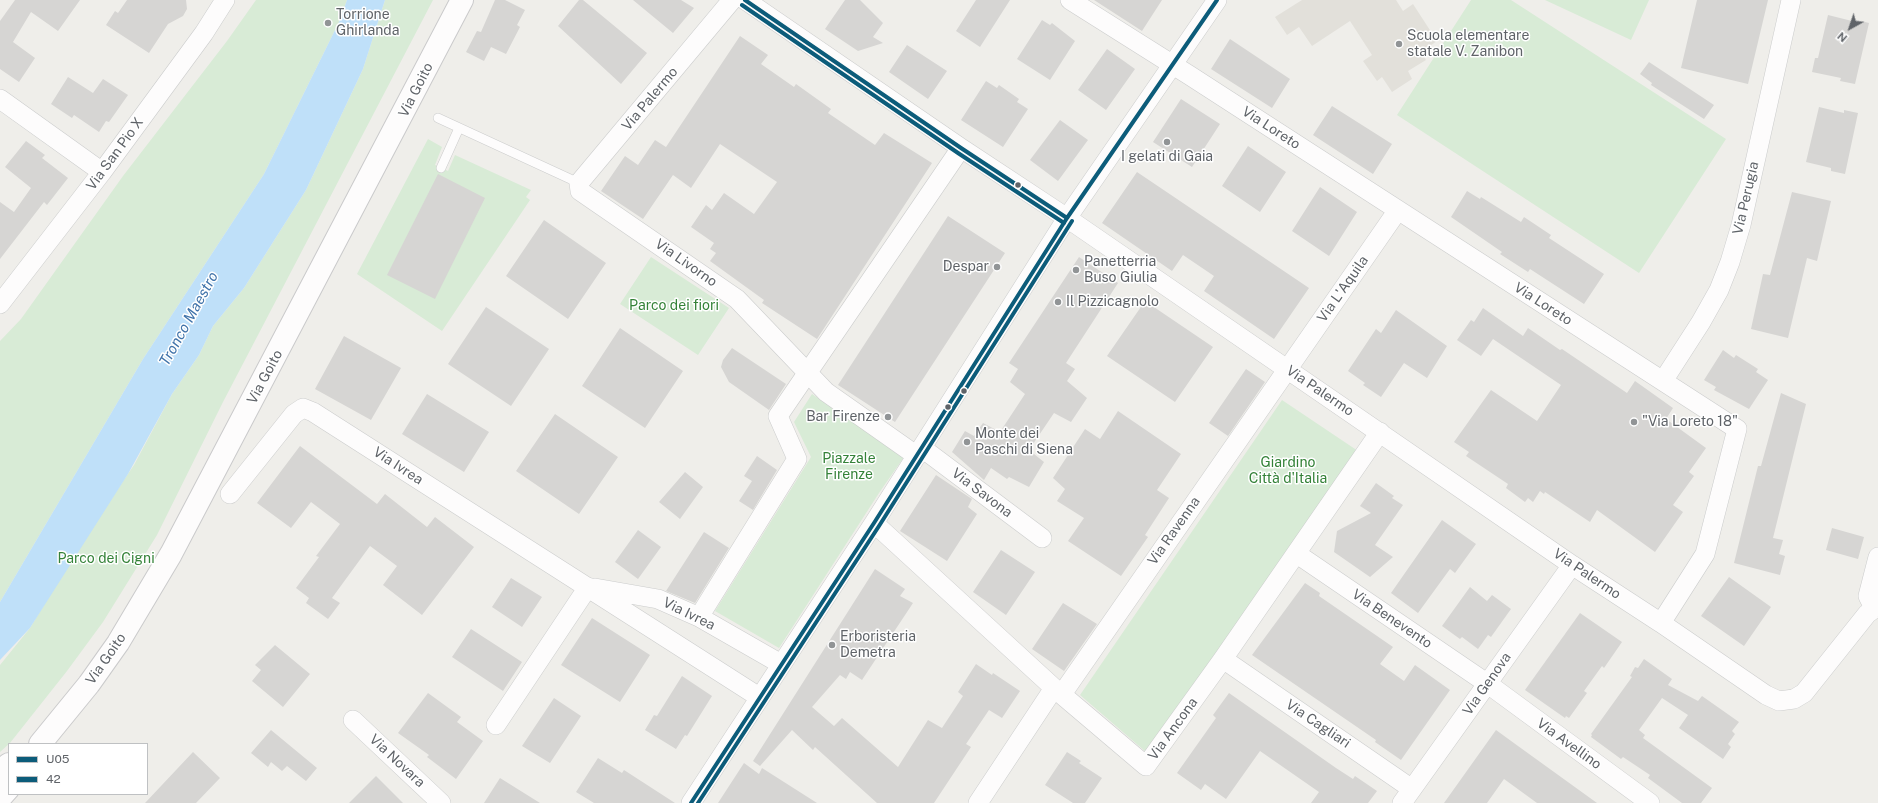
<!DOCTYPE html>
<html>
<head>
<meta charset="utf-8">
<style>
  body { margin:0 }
  #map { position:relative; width:1878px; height:803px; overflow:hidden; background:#efeeea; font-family:"Public Sans",sans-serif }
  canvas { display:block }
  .legend { position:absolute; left:8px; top:743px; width:140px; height:52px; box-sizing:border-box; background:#fff; border:1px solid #bfc1c3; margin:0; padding:5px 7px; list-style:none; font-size:12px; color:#5f6368 }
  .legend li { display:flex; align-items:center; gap:8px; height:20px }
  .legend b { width:20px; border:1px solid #bfc1c3 }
  .north { position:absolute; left:1830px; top:8px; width:40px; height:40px; -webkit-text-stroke:3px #fff; paint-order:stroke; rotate:220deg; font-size:11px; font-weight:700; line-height:16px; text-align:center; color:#5f6368 }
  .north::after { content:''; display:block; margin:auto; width:14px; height:18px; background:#5f6368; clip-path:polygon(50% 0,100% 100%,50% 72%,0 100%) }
</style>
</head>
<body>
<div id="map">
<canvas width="1878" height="803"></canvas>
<ul class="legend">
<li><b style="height:5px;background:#0c5c7a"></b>U05</li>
<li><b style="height:5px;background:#0c5c7a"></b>42</li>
</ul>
<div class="north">N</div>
</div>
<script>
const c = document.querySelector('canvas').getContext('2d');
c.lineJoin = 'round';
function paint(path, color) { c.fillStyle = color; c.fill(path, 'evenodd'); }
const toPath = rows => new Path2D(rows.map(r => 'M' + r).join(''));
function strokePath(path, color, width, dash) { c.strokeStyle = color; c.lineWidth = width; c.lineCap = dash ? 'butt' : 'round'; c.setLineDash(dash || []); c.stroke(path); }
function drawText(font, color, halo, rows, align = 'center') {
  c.font = font + ' "Public Sans",sans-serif'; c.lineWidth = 3; c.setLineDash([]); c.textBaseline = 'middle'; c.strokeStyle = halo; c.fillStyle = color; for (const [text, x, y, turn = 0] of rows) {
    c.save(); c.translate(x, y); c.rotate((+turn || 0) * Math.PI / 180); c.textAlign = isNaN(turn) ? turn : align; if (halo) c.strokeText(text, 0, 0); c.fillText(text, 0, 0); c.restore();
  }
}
paint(toPath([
  [1302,0,1396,0,1403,11,1413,4,1437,41,1421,52,1426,60,1408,71,1412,79,1392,92,1382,77,1377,81,1363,61,1372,55,1350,21,1312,46,1299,27,1287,35,1275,17]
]), '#e2e0da');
paint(toPath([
  [256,0,347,0,340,20,264,174,143,359,0,602,0,341,21,319,123,176,227,41],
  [385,0,433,0,223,402,157,535,103,622,67,671,10,743,0,752,0,665,30,628,80,544,134,465,172,394,199,355,213,326,244,288,306,190,363,69],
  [1471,0,1511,0,1726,139,1639,273,1397,115],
  [1545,0,1649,0,1631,40],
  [428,139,442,147,435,165,448,171,455,155,531,190,526,197,530,200,442,331,357,274],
  [651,257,729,308,698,355,620,304],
  [812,394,904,457,879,493,779,648,715,611,811,457,794,422],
  [1282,400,1358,451,1146,752,1080,695]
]), '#d8ebd6');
paint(toPath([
  [347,0,385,0,363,69,306,190,244,288,213,326,199,355,172,394,128,474,30,628,0,660,0,602,143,359,264,174,340,20]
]), '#bfe0f9');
paint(toPath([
  [15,0,80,0,58,31,31,12,13,42,35,58,19,82,0,69,0,21],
  [127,0,186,0,187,9,183,16,168,24,149,53,106,25,115,11,118,13],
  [495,0,505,0,525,10,517,25,520,27,506,54,491,47,484,61,466,52,477,31,481,32],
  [579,0,583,0,647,53,621,84,558,26],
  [633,0,681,0,694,8,673,33],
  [845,0,860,0,883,23,873,37,883,43,858,51,825,29],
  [976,0,1010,0,980,47,956,31],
  [1094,0,1162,0,1142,31],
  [1697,0,1768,0,1748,84,1681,68],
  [1828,15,1852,21,1853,19,1869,23,1855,84,1840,81,1841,78,1812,72,1815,58,1818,58],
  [1042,20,1050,25,1052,23,1075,41,1050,80,1017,59],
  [740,36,768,55,761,64,794,87,796,84,831,109,828,113,875,145,884,133,932,163,817,339,762,303,764,300,710,261,716,253,710,249,714,243,691,227,706,205,712,210,724,193,754,214,777,182,720,144,691,188,673,175,643,219,601,191,625,156,638,165,655,140,666,147],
  [1230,39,1290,79,1272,108,1211,69],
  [907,45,947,71,928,99,889,72],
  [1107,49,1135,69,1106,110,1078,90],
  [1649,62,1714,105,1704,119,1651,85,1652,83,1640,74],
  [68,77,93,93,103,79,128,95,109,122,106,121,99,132,74,115,72,118,51,104],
  [986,81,997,88,999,85,1019,99,1017,102,1028,109,1003,147,961,120],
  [1181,99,1220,124,1192,167,1153,142],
  [1332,106,1392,144,1373,174,1313,135],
  [1819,107,1844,113,1844,110,1858,113,1845,174,1831,171,1831,168,1806,162],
  [1060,120,1088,140,1058,181,1030,160],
  [26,141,45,155,42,158,68,178,47,205,44,202,0,259,0,202,14,212,31,188,5,167],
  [1248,146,1286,172,1260,212,1222,186],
  [1137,172,1309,288,1274,339,1204,291,1214,276,1183,255,1172,271,1102,223],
  [438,174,485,198,435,299,387,275],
  [1320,187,1357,212,1329,256,1292,231],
  [1467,191,1480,199,1481,197,1521,222,1524,217,1551,235,1549,238,1604,274,1584,304,1530,269,1528,272,1500,254,1502,252,1451,217],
  [1792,192,1831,201,1817,261,1807,258,1788,338,1751,329,1763,274,1770,275],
  [948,216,1005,253,895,422,838,385],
  [544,220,606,263,568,319,506,276],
  [1079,257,1118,283,1066,363,1075,369,1067,381,1087,398,1071,422,1054,413,1029,450,1044,462,1029,487,1009,477,1007,479,991,468,984,480,952,452,965,431,974,436,983,423,1000,432,1025,394,1010,382,1018,369,1009,363],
  [1145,301,1213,347,1175,402,1107,356],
  [486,307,549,349,511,406,448,364],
  [1483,308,1523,336,1528,328,1560,350,1562,349,1627,393,1635,381,1673,408,1666,419,1706,448,1689,472,1694,476,1673,505,1683,512,1655,552,1597,510,1590,522,1545,492,1544,494,1540,491,1533,502,1528,498,1525,502,1506,488,1508,484,1466,456,1469,452,1454,442,1491,390,1537,421,1561,385,1493,339,1481,356,1457,340,1471,320,1474,322],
  [1396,310,1447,346,1427,378,1404,363,1381,397,1363,385,1365,383,1348,371,1376,329,1381,333],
  [620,328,683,371,645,428,582,386],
  [344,336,401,368,371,420,315,389],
  [732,348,786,384,769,410,729,382,721,367,723,360],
  [1723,350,1734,358,1736,355,1758,369,1756,372,1768,380,1749,409,1714,390,1716,387,1704,380],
  [1246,369,1265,382,1228,436,1209,423],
  [1781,393,1806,404,1773,538,1783,540,1779,554,1785,556,1780,575,1734,563,1758,466,1761,466],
  [427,394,489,432,464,472,402,434],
  [1118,411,1181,454,1157,490,1169,498,1145,535,1148,537,1121,576,1068,541,1084,518,1057,501,1065,489,1053,478,1085,429,1100,439],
  [555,414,618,457,579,514,516,471],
  [300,446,377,504,385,494,427,527,435,517,474,547,422,615,383,585,397,566,370,546,332,598,340,603,328,619,306,603,309,598,296,588,319,557,316,556,340,524,311,502,291,528,257,503],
  [757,456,777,470,753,510,739,501,752,481,744,476],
  [685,472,703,487,680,519,659,502],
  [936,475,972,499,968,507,977,514,947,561,900,531],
  [1376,483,1394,496,1392,498,1403,505,1375,545,1393,557,1370,577,1334,552,1337,531,1371,513,1360,506],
  [1442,520,1476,544,1455,573,1450,569,1418,613,1391,593],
  [1832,528,1864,537,1858,559,1826,550],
  [638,530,661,547,638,579,615,562],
  [704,532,729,548,695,603,666,591],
  [1001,550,1035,572,1006,615,973,592],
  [875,569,905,589,900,596,913,603,862,680,850,672,846,679,840,675,812,707,834,726,842,718,898,767,928,720,942,728,963,696,958,692,976,664,992,675,993,673,1020,691,1002,718,989,710,966,744,971,747,934,803,877,803,815,747,813,750,792,730,760,766,753,761],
  [1729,577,1771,607,1744,646,1701,616],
  [511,578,542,597,522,627,492,607],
  [1305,583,1320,593,1319,596,1393,647,1380,664,1404,681,1415,665,1450,690,1401,760,1375,742,1376,740,1252,655],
  [1470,587,1487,601,1492,595,1511,609,1491,637,1488,635,1478,649,1462,637,1460,639,1442,626],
  [1063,603,1097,624,1064,671,1032,649],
  [1580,613,1622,642,1604,668,1602,666,1584,691,1587,693,1569,718,1566,716,1565,718,1525,690],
  [592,618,650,655,620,702,561,665],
  [471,629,522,662,503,691,452,657],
  [275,645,310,674,283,707,252,681,261,670,255,665],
  [1644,659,1672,679,1668,685,1698,701,1702,696,1739,722,1732,731,1735,734,1728,744,1731,747,1723,759,1679,728,1688,715,1662,698,1639,730,1645,735,1643,738,1712,788,1701,803,1682,803,1648,778,1650,775,1623,757,1621,759,1591,737,1592,735,1591,734,1632,677,1630,676,1635,667,1638,668],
  [682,676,712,696,687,736,685,735,676,749,645,730,654,715,657,716],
  [428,693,461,717,457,722,483,741,456,779,427,757,429,755,398,733],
  [1229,693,1336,768,1353,779,1355,776,1377,791,1368,803,1311,803,1319,792,1260,751,1226,799,1205,784,1201,790,1177,773,1216,718,1213,715],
  [554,698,581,716,550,763,522,746],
  [271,730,317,768,306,781,287,766,282,771,271,762,268,767,251,753],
  [1496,730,1518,746,1597,803,1537,803,1504,779,1487,803,1444,803],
  [193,752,220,778,196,803,145,803],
  [1067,752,1081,761,1079,763,1102,778,1085,803,1073,803,1045,785],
  [598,758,622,773,624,770,675,803,594,803,576,792],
  [744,763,759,774,762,768,817,803,718,803],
  [376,776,403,803,349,803],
  [500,778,540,803,484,803]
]), '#d6d5d3');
const lane = toPath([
  [438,118,579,183],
  [441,168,459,128]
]);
const street = toPath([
  [732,0,579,183,580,191,737,299,826,392,917,456],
  [745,0,961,148,1067,218,1572,565,1661,623,1766,695,1779,701,1794,699,1804,693,1867,614,1878,606],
  [1070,0,1189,75,1737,429,1705,554,1661,623],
  [0,99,102,172],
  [0,304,102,172,204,33,225,0],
  [1663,381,1701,322,1719,290,1730,262,1741,225,1791,0],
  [922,448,1042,538],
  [230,494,294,414,303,408,313,412,759,697],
  [874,523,1054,688,1146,766,1223,659,1380,432],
  [1297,554,1488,684,1650,803],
  [595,588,658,599,699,617,781,664],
  [1874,608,1868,596,1878,557],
  [699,617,797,459,778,416,961,148],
  [1223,659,1412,789],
  [1062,694,1398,210],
  [353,720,441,803],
  [496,725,588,587],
  [691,803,874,523,1067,218,1217,0],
  [978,803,1054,688],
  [1402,803,1572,565]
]);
const secondary = toPath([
  [40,744,89,684,118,643,171,554,462,0],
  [0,771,9,764],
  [0,798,9,788]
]);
strokePath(lane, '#cbcccc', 10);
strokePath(street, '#cbcccc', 20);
strokePath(secondary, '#cacacb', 24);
strokePath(lane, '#fdfcfc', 9);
strokePath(street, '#fdfcfc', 19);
strokePath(secondary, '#fdfcfc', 22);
strokePath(toPath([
  [745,0,961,148,1067,218],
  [691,803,874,523,1067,218,1217,0]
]), '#0c5c7a', 4);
strokePath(toPath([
  [742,5,958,153,1064,223],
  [698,803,879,526,1072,221]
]), '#0c5c7a', 4);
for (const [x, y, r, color] of [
  [328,23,4,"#919496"],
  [1399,44,4,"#919496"],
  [1167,142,4,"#919496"],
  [1018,185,3.5,"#5f6368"],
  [997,267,4,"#919496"],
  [1076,270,4,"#919496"],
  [1058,302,4,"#919496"],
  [964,391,3.5,"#5f6368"],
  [948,407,3.5,"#5f6368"],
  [888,417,4,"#919496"],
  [1634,422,4,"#919496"],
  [967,442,4,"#919496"],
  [832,645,4,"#919496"]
]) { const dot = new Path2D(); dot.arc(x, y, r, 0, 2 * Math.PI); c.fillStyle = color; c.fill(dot); strokePath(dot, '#fff', 1.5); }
drawText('14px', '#5f6368', '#fff', [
  ["Torrione",336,15],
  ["Ghirlanda",336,31],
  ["Scuola elementare",1407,36],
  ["statale V. Zanibon",1407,52],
  ["I gelati di Gaia",1167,157,"center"],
  ["Panetterria",1084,262],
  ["Buso Giulia",1084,278],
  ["Despar",989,267,"right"],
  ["Il Pizzicagnolo",1066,302],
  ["Bar Firenze",880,417,"right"],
  ["\"Via Loreto 18\"",1642,422],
  ["Monte dei",975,434],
  ["Paschi di Siena",975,450],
  ["Erboristeria",840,637],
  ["Demetra",840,653]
], 'left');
drawText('14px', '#5f6368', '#fff', [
  ["Via Goito",416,90,-63],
  ["Via Palermo",650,99,-50],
  ["Via Loreto",1271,128,33],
  ["Via San Pio X",115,154,-54],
  ["Via Perugia",1746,198,-77],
  ["Via Livorno",686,263,35],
  ["Via L'Aquila",1343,289,-55],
  ["Via Loreto",1543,304,33],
  ["Via Goito",265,377,-62],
  ["Via Palermo",1320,391,34],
  ["Via Ivrea",398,466,33],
  ["Via Savona",982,493,37],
  ["Via Ravenna",1174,531,-55],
  ["Via Palermo",1587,574,34],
  ["Via Ivrea",689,614,26],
  ["Via Benevento",1392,619,34],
  ["Via Goito",106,659,-55],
  ["Via Genova",1487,684,-55],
  ["Via Cagliari",1318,724,34],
  ["Via Ancona",1173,729,-54],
  ["Via Avellino",1569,744,36],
  ["Via Novara",397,761,43]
]);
drawText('14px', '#348238', '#fff', [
  ["Parco dei fiori",674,306],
  ["Piazzale",849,459],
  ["Firenze",849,475],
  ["Giardino",1288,463],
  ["Città d'Italia",1288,479],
  ["Parco dei Cigni",106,559]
]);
drawText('italic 15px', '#4174aa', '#fff', [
  ["Tronco Maestro",189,319,-61]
]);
</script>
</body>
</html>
